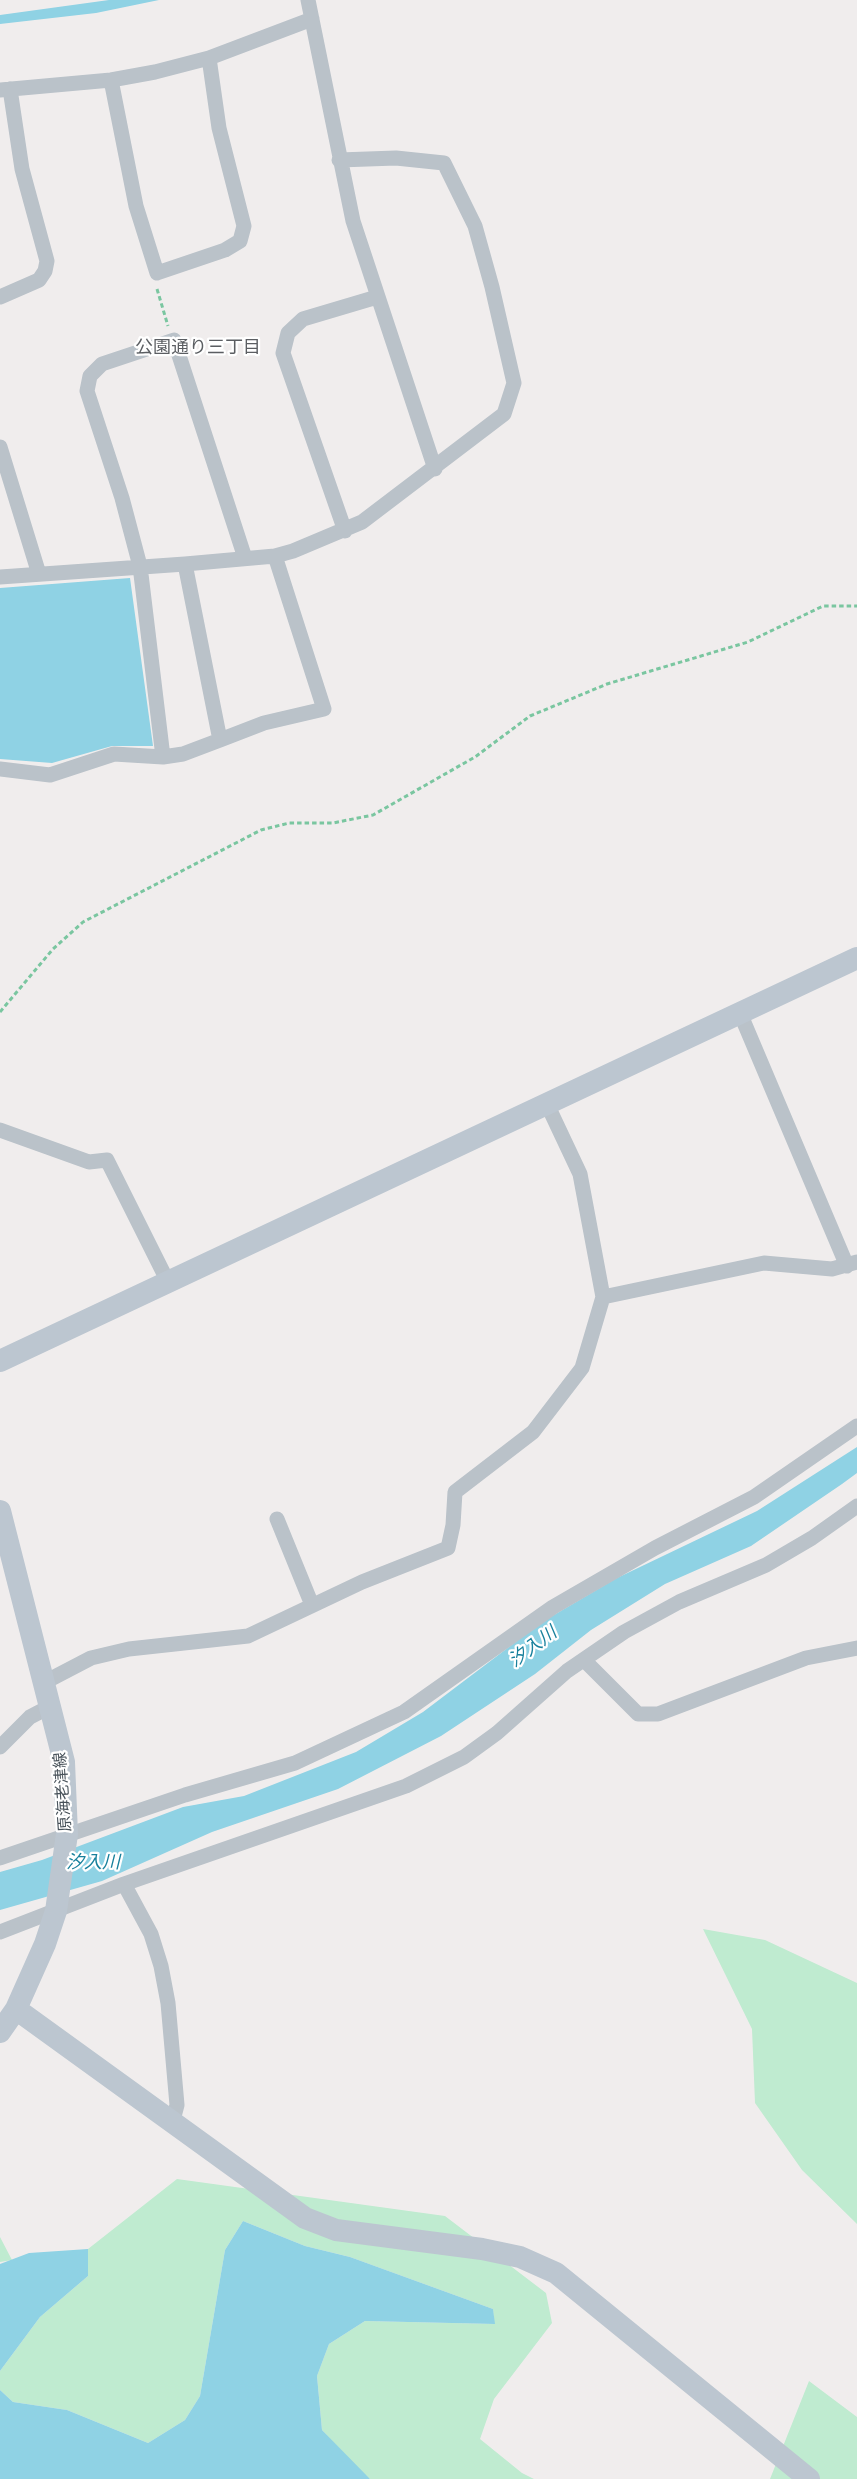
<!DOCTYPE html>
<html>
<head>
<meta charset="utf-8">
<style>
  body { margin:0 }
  canvas { display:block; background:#f0eded }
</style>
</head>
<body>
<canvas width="857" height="2479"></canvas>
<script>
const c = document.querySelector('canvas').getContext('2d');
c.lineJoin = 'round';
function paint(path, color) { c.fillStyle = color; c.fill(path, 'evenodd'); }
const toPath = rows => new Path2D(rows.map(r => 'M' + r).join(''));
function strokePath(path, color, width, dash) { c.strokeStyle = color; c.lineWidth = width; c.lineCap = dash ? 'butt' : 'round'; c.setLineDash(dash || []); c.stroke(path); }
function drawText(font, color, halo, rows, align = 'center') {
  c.font = font + ' Montserrat,"Noto Sans JP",sans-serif'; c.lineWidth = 4.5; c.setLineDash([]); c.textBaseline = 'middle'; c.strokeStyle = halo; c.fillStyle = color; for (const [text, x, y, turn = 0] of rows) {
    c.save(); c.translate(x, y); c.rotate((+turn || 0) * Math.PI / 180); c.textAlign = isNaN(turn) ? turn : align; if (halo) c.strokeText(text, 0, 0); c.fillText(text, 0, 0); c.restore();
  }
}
paint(toPath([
  [703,1929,765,1940,857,1983,857,2224,802,2170,755,2103,752,2029],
  [177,2179,445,2216,546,2293,552,2323,494,2399,480,2439,522,2473,534,2479,370,2479,359,2470,322,2430,317,2376,329,2344,365,2321,494,2324,493,2309,350,2257,305,2246,243,2221,225,2250,200,2396,185,2420,148,2443,67,2410,13,2402,0,2390,0,2371,40,2317,88,2276,88,2249],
  [0,2237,12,2260,0,2262],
  [809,2381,857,2417,857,2479,770,2479]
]), '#bfebd0');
paint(toPath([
  [109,0,159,0,96,13,0,24,0,15],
  [130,578,153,746,112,746,52,763,0,759,0,588],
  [857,1447,857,1473,842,1484,751,1546,665,1584,591,1630,535,1674,441,1736,338,1789,212,1832,102,1881,0,1910,0,1872,42,1860,183,1807,244,1796,356,1752,423,1712,542,1622,617,1578,757,1511],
  [243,2221,305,2246,350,2257,493,2309,495,2324,365,2321,329,2344,317,2376,322,2430,370,2479,0,2479,0,2390,13,2402,67,2410,148,2443,185,2420,200,2396,225,2250],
  [88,2249,88,2276,40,2317,0,2371,0,2264,29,2253]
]), '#8fd2e4');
strokePath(toPath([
  [157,289,168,326],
  [0,1012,53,949,83,922,261,830,289,823,333,823,373,815,475,757,530,716,607,684,748,642,823,606,857,606]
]), '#7ac6a0', 3, [4.5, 3]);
strokePath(toPath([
  [308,0,353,221,435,469],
  [111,80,136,206,157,273,225,250,240,241,244,226,219,128,209,58],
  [0,90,111,80,155,72,209,58,312,19],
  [0,297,39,280,45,271,47,261,22,169,10,89],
  [0,447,39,574],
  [345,531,283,353,288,333,303,319,377,297],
  [185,564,220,740,183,754,163,757,140,566,122,498,87,391,90,376,102,364,174,340,245,558],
  [0,577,185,564,275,556,293,551,362,522,504,414,514,383,492,287,475,226,444,163,396,158,339,160],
  [220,740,264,723,324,709,275,556],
  [0,769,50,775,114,754,163,757],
  [740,1013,847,1266],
  [0,1130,89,1162,107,1160,168,1282],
  [603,1297,764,1263,832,1269,857,1262],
  [277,1519,312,1605],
  [585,1661,638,1714,658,1714,806,1658,857,1648],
  [45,1682,91,1658,129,1649,248,1636,362,1582,448,1548,453,1525,455,1492,533,1432,582,1368,603,1297,580,1174,547,1104],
  [0,1747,30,1717,51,1706],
  [0,1858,185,1795,295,1763,404,1712,553,1607,655,1548,754,1497,857,1426],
  [124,1884,151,1934,161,1966,168,2003,177,2105,172,2124],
  [0,1932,124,1884,406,1786,464,1757,497,1733,567,1671,624,1632,679,1602,766,1565,812,1538,857,1506]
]), '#bac2c9', 15);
strokePath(toPath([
  [0,1361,857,958],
  [0,1511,64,1762,67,1834,56,1911,45,1944,16,2009,0,2032],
  [16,2009,305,2218,336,2230,482,2249,520,2257,556,2273,809,2479]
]), '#bcc6d0', 22);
drawText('16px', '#475159', '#fff', [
  ["原海老津線",63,1792,-94]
]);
drawText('18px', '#5b5e62', '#fff', [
  ["公園通り三丁目",198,348]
]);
drawText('italic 18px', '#18809c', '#fff', [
  ["汐入川",533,1647,-37],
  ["汐入川",93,1863]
]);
</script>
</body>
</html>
